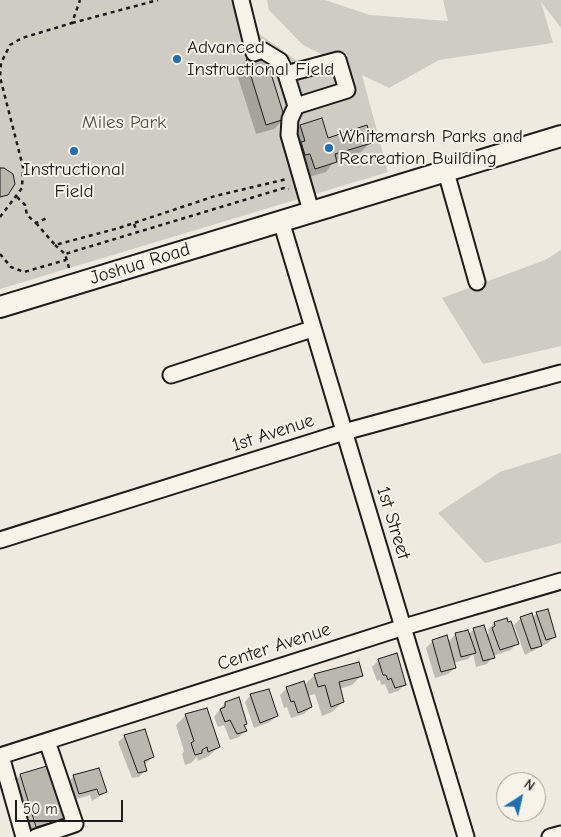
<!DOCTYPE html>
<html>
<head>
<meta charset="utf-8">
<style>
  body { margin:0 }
  #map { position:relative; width:561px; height:837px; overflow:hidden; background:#eeeae0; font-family:"Comic Neue",sans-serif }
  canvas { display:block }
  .north { position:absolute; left:496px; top:772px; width:50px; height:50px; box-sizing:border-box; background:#f7f3e8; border:1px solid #9f9d96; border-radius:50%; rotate:35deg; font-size:14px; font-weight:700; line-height:20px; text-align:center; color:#1c1c1c }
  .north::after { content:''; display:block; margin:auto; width:18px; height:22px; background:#1f6fb2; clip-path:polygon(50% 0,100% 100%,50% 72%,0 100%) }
  .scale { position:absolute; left:15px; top:800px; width:108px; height:22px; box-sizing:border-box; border:2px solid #1c1c1c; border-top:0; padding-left:6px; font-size:15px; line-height:18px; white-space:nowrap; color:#1c1c1c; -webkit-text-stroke:4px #f7f3e8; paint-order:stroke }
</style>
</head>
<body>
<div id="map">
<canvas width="561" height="837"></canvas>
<div class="north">N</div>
<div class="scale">50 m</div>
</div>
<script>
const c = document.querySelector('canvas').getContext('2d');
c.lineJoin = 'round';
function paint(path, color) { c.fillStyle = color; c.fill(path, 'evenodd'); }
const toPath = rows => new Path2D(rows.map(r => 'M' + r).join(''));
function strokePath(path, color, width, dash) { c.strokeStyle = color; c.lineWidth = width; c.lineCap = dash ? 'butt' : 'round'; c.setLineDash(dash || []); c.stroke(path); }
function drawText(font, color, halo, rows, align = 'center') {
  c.font = font + ' "Comic Neue",sans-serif'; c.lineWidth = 4; c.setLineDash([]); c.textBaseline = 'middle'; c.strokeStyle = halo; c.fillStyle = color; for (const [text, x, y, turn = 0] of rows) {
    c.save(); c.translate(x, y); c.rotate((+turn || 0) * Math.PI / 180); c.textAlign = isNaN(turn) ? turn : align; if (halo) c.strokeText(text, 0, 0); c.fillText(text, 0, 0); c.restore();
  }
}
paint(toPath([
  [0,0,250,0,258,33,296,60,337,62,303,45,269,10,267,0,325,0,370,15,448,21,443,0,561,0,561,28,541,2,553,43,439,60,389,88,362,75,388,172,0,289],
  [561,250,561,346,483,364,442,298,545,260],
  [561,453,561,543,485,563,438,513,500,472]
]), '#cfccc3');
paint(toPath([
  [246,61,284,119,274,129,256,134,236,71],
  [300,126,328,139,371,142,361,152,335,160,326,172,305,178,290,136],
  [537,613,555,636,548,643,525,655,514,625,521,618,532,618],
  [494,623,517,643,511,650,493,656,487,664,476,667,473,654,468,659,453,663,455,668,448,674,435,678,426,648,433,641,448,642,455,635,467,632,468,635,474,629,486,635,489,633,488,630],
  [379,660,405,684,398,691,389,694,385,684,381,685,380,680,377,681,372,667],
  [315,675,362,675,352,685,339,689,343,702,332,712,322,716,315,694,308,696,311,707,304,714,291,718,287,707,284,708,280,695,287,688,304,685],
  [251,695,276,716,270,722,254,728,245,702],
  [225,703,246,724,244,726,245,731,239,737,230,740,224,725,218,727,214,717],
  [186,715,219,746,209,756,198,761,197,757,191,763,185,765,182,754,184,751,176,725],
  [125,736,153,757,144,765,145,771,139,777,132,778,118,742],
  [47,767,63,818,57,825,30,833,14,782,20,775],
  [74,776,106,792,92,801,90,795,73,800,67,783]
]), '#0003');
const building = toPath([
  [265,54,285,119,266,125,246,60,265,54],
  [322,118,328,138,367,125,372,143,335,154,337,162,315,169,310,154,305,155,301,142,305,141,300,125,322,118],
  [0,168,4,168,13,174,15,184,8,195,0,197,0,168],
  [548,609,556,637,546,640,536,612,548,609],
  [532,613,542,646,531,649,520,617,532,613],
  [507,618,508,622,511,621,519,644,500,650,492,628,495,626,494,622,507,618],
  [484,625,495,658,483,661,473,628,484,625],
  [468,630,476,653,461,657,455,633,468,630],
  [447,635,456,668,441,672,432,640,447,635],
  [397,653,406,685,395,688,391,678,388,680,386,675,383,675,378,659,397,653],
  [359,662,363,676,339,682,344,702,331,707,325,685,318,687,314,674,359,662],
  [304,681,312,707,298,713,294,701,291,702,286,687,304,681],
  [269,689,278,716,260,723,250,694,269,689],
  [239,697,247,724,244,725,247,731,237,734,230,720,225,722,220,709,225,707,225,702,239,697],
  [207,708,220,747,208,752,207,747,202,750,202,753,195,755,191,743,194,741,185,714,207,708],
  [145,729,154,757,144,761,147,771,138,773,124,735,145,729],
  [47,766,65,819,36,827,20,774,47,766],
  [99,768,107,792,99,795,97,789,79,794,73,775,99,768]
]);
paint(building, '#bab7af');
strokePath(building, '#1c1c1c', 1);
const minor = toPath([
  [241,0,254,53,262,50,280,61,286,74,296,106,290,119,289,135,311,211],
  [286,74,338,60,347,90,296,106],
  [446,172,477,282],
  [281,221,466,837],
  [171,375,312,329],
  [0,540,344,432,561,373],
  [0,756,404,627,561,581],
  [1,756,24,837],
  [36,837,75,824,47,741],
  [550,837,561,834]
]);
const major = toPath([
  [0,307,561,136]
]);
strokePath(minor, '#1c1c1c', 19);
strokePath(major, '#1c1c1c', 24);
strokePath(toPath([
  [72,23,158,0],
  [17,197,25,205,27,215,36,223,49,217],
  [0,217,22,188,23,167,0,77,1,63,10,45,22,38,72,23,80,0],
  [36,223,55,245,119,228,215,196,287,179],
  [134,224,137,232],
  [55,245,65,254],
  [0,254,11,267,24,272,66,260],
  [69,268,65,254,284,188,289,189]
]), '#1c1c1c', 2.5, [4, 4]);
strokePath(minor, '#f7f3e8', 15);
strokePath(major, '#f7f3e8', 20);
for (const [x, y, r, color] of [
  [177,59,5,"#1f6fb2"],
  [329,148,5,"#1f6fb2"],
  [74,151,5,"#1f6fb2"]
]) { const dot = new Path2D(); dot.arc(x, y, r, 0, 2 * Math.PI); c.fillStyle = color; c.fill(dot); strokePath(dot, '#f7f3e8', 2); }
drawText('19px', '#1c1c1c', '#f7f3e8', [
  ["Advanced",187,48],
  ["Instructional Field",187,70],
  ["Whitemarsh Parks and",339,137],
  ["Recreation Building",339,159],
  ["Instructional",74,170,"center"],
  ["Field",74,192,"center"]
], 'left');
drawText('19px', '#52514e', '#f7f3e8', [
  ["Miles Park",124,123]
]);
drawText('19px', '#1c1c1c', '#f7f3e8', [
  ["Joshua Road",140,264,-17],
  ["1st Avenue",273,433,-18],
  ["1st Street",393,523,73],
  ["Center Avenue",274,647,-18]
]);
</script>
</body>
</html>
